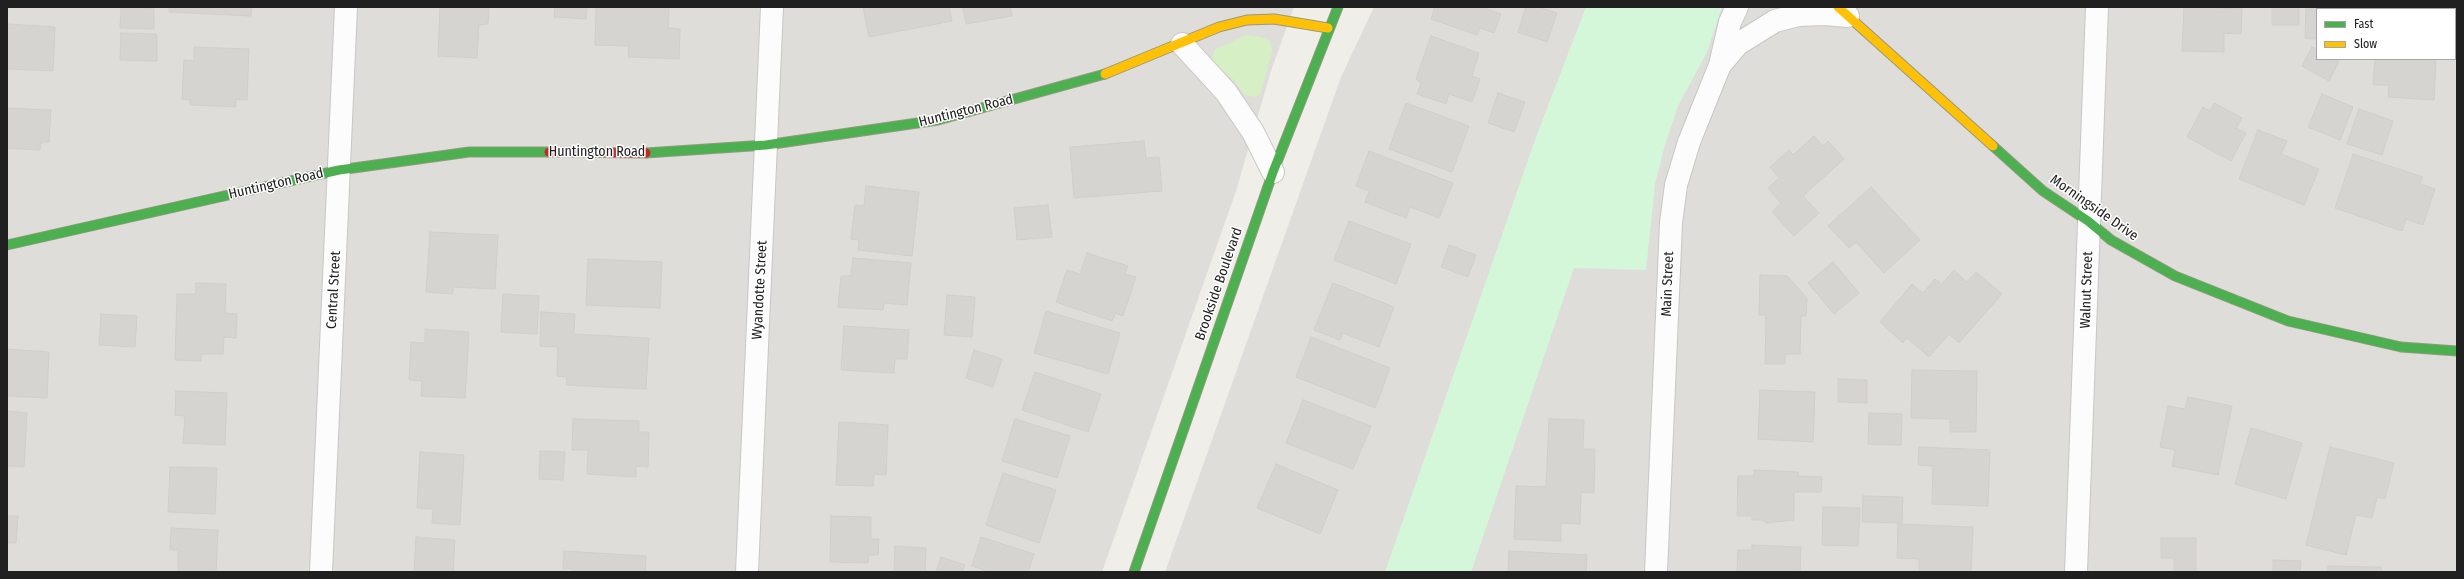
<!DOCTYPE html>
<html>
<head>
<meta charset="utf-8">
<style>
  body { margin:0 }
  #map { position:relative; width:2464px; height:579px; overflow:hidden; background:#efeee9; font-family:"Fira Sans Condensed",sans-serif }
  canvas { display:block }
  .frame { position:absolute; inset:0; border:8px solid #202020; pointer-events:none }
  .legend { position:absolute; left:2316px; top:8px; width:140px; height:52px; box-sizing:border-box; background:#fff; border:1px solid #a6a6a6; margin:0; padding:5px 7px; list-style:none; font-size:12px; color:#202020 }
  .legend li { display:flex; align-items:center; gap:8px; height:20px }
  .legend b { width:20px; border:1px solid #a6a6a6 }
</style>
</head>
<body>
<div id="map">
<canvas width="2464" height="579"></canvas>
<div class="frame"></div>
<ul class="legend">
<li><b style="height:5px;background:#4caf50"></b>Fast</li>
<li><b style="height:5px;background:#ffc107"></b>Slow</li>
</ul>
</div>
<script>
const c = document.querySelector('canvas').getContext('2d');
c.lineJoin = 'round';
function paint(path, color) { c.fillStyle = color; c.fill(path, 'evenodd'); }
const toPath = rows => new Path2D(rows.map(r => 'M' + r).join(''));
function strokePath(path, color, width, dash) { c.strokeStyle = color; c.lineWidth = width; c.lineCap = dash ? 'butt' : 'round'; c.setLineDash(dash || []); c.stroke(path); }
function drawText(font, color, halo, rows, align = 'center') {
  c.font = font + ' "Fira Sans Condensed",sans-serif'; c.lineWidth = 3; c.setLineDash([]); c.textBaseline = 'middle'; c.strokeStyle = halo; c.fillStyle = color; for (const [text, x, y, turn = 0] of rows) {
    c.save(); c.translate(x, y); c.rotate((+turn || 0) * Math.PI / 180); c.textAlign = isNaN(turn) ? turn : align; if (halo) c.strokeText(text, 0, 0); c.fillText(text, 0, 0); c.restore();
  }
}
paint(toPath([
  [7,7,1294,7,1271,71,1236,191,1102,572,7,572],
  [1374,7,2457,7,2457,572,1165,572,1341,77],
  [2317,9,2455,9,2455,59,2317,59]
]), '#deddda');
paint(toPath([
  [1247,35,1261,37,1270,41,1272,51,1261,92,1256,97,1244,95,1234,80,1213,65,1212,57,1216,49]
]), '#d7efc5');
paint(toPath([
  [1586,7,1722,7,1707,52,1678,106,1665,145,1655,184,1646,270,1574,268,1471,572,1385,572,1536,137]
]), '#d5f7d9');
const building = toPath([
  [121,7,154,8,154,29,120,28,121,7],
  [169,7,252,7,251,16,169,12,169,7],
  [440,7,489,7,488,24,479,25,477,58,438,56,440,7],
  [555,7,587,7,586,19,554,17,555,7],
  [596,7,669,7,668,28,680,29,679,59,628,57,629,46,595,45,596,7],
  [863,7,949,7,952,21,869,37,863,7],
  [963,7,1010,7,1012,16,966,24,963,7],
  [1435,7,1487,7,1487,9,1501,14,1494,33,1480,28,1477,35,1431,19,1435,7],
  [1526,7,1539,7,1557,13,1547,42,1518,32,1526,7],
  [2195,7,2242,9,2241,34,2224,33,2224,52,2182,51,2184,8,2195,7],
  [2272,7,2299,7,2299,25,2272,25,2272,7],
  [2370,7,2432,7,2432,9,2370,9,2370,7],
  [2306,8,2329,9,2317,9,2317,39,2305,38,2306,8],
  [7,24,55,27,53,71,7,69,7,24],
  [121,33,157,34,157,61,120,60,121,33],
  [1431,36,1479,53,1472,76,1480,79,1472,102,1449,94,1446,104,1417,94,1421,83,1416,79,1431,36],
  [194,47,249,49,247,100,236,99,236,107,190,105,190,100,182,99,184,60,194,61,194,47],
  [2312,47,2317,49,2317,59,2334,59,2339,62,2329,81,2302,66,2312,47],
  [2375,59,2436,59,2434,100,2388,97,2389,85,2373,85,2375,59],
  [1498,93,1525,102,1514,132,1488,123,1498,93],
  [2322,94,2353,107,2340,140,2308,127,2322,94],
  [1406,103,1469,126,1452,172,1389,149,1406,103],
  [2214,103,2242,118,2236,128,2246,133,2231,161,2187,137,2203,107,2210,111,2214,103],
  [7,108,51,110,49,142,41,142,40,150,7,148,7,108],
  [2359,109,2393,121,2382,155,2347,144,2359,109],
  [2258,130,2287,141,2281,154,2319,169,2304,205,2239,179,2258,130],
  [1814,136,1823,146,1828,141,1844,159,1803,196,1819,213,1794,236,1772,212,1781,203,1768,188,1779,178,1770,167,1789,150,1793,155,1814,136],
  [1144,141,1146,158,1159,157,1162,191,1074,198,1070,147,1144,141],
  [1369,151,1453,183,1439,218,1410,207,1406,218,1365,202,1369,191,1356,186,1369,151],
  [2353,154,2423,177,2420,184,2435,189,2423,225,2406,219,2402,231,2335,208,2353,154],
  [866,186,919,192,912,256,858,250,859,240,851,239,855,205,864,206,866,186],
  [1871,187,1920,240,1884,273,1856,242,1849,248,1828,226,1871,187],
  [1048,205,1052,237,1017,240,1014,208,1048,205],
  [1349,221,1411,244,1396,284,1334,260,1349,221],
  [430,232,498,235,495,289,453,287,453,294,426,292,430,232],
  [1449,245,1476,255,1468,277,1441,267,1449,245],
  [1087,253,1128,266,1125,274,1136,277,1123,316,1115,313,1112,321,1056,302,1067,270,1080,274,1087,253],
  [853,258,911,263,907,305,884,303,883,310,838,307,841,276,851,276,853,258],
  [588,259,662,262,660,308,586,305,588,259],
  [1833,262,1859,293,1834,314,1808,283,1833,262],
  [1954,270,1967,282,1976,272,2002,294,1959,343,1949,334,1929,357,1907,338,1903,343,1880,322,1912,284,1923,293,1935,279,1942,284,1954,270],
  [1760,275,1787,276,1807,298,1806,316,1801,316,1800,354,1785,354,1785,364,1765,364,1766,315,1759,315,1760,275],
  [196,283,226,284,225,313,237,314,236,338,224,337,223,354,201,354,201,361,175,360,177,294,196,294,196,283],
  [1333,283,1394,307,1379,347,1343,333,1340,340,1314,330,1333,283],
  [503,294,539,296,537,334,501,332,503,294],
  [947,295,975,297,972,337,944,335,947,295],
  [1046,311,1120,333,1108,374,1034,353,1046,311],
  [541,312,575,314,574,334,649,338,646,389,566,385,567,377,557,376,558,347,540,346,541,312],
  [101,314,137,316,135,347,99,345,101,314],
  [844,326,909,330,907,359,895,359,894,373,841,370,844,326],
  [425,329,469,332,465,398,421,396,422,381,409,380,411,342,425,343,425,329],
  [1311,337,1390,368,1375,408,1296,377,1311,337],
  [7,349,49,352,47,398,7,396,7,349],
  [974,350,1002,359,993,387,966,378,974,350],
  [1912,370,1977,371,1976,432,1950,432,1950,419,1911,418,1912,370],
  [1035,372,1101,394,1088,432,1022,410,1035,372],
  [1838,379,1867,380,1867,403,1838,402,1838,379],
  [1760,390,1815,392,1813,442,1758,439,1760,390],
  [176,391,227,393,225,445,183,443,185,416,175,415,176,391],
  [2188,397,2232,406,2218,475,2172,466,2175,450,2160,447,2168,406,2185,409,2188,397],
  [1303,400,1371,426,1353,469,1286,443,1303,400],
  [7,411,27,413,24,467,7,466,7,411],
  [1869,413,1902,414,1901,445,1868,444,1869,413],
  [573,419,639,421,639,432,649,432,648,467,636,466,636,477,587,474,588,450,572,450,573,419],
  [1015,419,1070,436,1057,478,1002,461,1015,419],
  [1549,419,1584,420,1583,449,1595,449,1594,493,1581,492,1580,524,1561,523,1561,541,1514,539,1516,486,1546,487,1549,419],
  [839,422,888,425,886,475,874,474,873,486,836,485,839,422],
  [2251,428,2302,443,2286,499,2235,484,2251,428],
  [1919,447,1990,450,1988,506,1932,504,1933,466,1918,465,1919,447],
  [2330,447,2394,463,2385,499,2377,497,2372,518,2356,515,2346,555,2306,545,2330,447],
  [540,451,565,452,563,480,539,479,540,451],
  [420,452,464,455,460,525,432,523,433,509,417,508,420,452],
  [1276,464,1338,490,1320,534,1257,508,1276,464],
  [170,467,217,468,215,514,168,512,170,467],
  [1754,470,1799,472,1798,476,1822,477,1821,492,1794,492,1794,520,1766,523,1763,520,1752,520,1752,516,1737,516,1738,476,1754,476,1754,470],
  [1003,473,1056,490,1039,543,986,525,1003,473],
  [1863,496,1903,497,1902,523,1862,522,1863,496],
  [1823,507,1860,508,1858,546,1822,545,1823,507],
  [7,516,18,516,16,543,7,543,7,516],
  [831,516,871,517,871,539,879,539,878,555,869,555,868,563,830,562,831,516],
  [1898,524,1973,527,1971,572,1919,572,1919,559,1897,558,1898,524],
  [171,528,218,530,216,572,178,572,178,550,170,550,171,528],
  [416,537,455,540,453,572,414,572,416,537],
  [981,537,1034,554,1028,572,983,572,984,570,972,566,981,537],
  [2161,538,2196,538,2196,572,2174,572,2174,558,2161,558,2161,538],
  [1752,545,1801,547,1800,572,1737,572,1738,550,1752,550,1752,545],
  [895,546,926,548,925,572,894,572,895,546],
  [564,551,646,556,645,572,572,572,572,569,563,569,564,551],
  [1509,551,1587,555,1586,572,1508,572,1509,551],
  [941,557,965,565,962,572,936,572,941,557],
  [2273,560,2301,561,2300,572,2273,572,2273,560],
  [2328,566,2381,567,2381,572,2328,572,2328,566]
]);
paint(building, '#d5d4d0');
strokePath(building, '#d2cfca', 1);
const street = toPath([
  [1182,44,1226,92,1253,132,1273,172],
  [1721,64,1738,44,1775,21,1798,15,1824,14,1848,16],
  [321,572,346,7],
  [747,572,772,7],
  [1656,572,1671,223,1676,185,1689,142,1720,65,1730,22,1737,7],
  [2076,572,2097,7]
]);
const fast = toPath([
  [1993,146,2043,191,2088,221,2111,240,2175,276,2288,321,2401,347,2457,351],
  [646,153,766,145,938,120,1105,74],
  [7,245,339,170,469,152,549,152],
  [1134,572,1273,172,1338,7]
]);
const slow = toPath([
  [1838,7,1993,146],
  [1105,74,1219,27,1247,20,1274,19,1328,28]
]);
const jam = toPath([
  [549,152,646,153]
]);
strokePath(street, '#c7c7c5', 24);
strokePath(fast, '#959a7f', 11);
strokePath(slow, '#959a7f', 11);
strokePath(jam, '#959a7f', 11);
strokePath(street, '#fdfcfc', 22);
strokePath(fast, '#4caf50', 9);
strokePath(slow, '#ffc107', 9);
strokePath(jam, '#c62828', 9);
drawText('14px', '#202020', '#fff', [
  ["Huntington Road",966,111,-14],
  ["Huntington Road",597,152],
  ["Huntington Road",276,184,-13],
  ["Morningside Drive",2094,208,35],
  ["Brookside Boulevard",1219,284,-71],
  ["Main Street",1668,284,-88],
  ["Central Street",334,290,-87],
  ["Wyandotte Street",760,290,-87],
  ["Walnut Street",2087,290,-88]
]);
</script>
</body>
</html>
